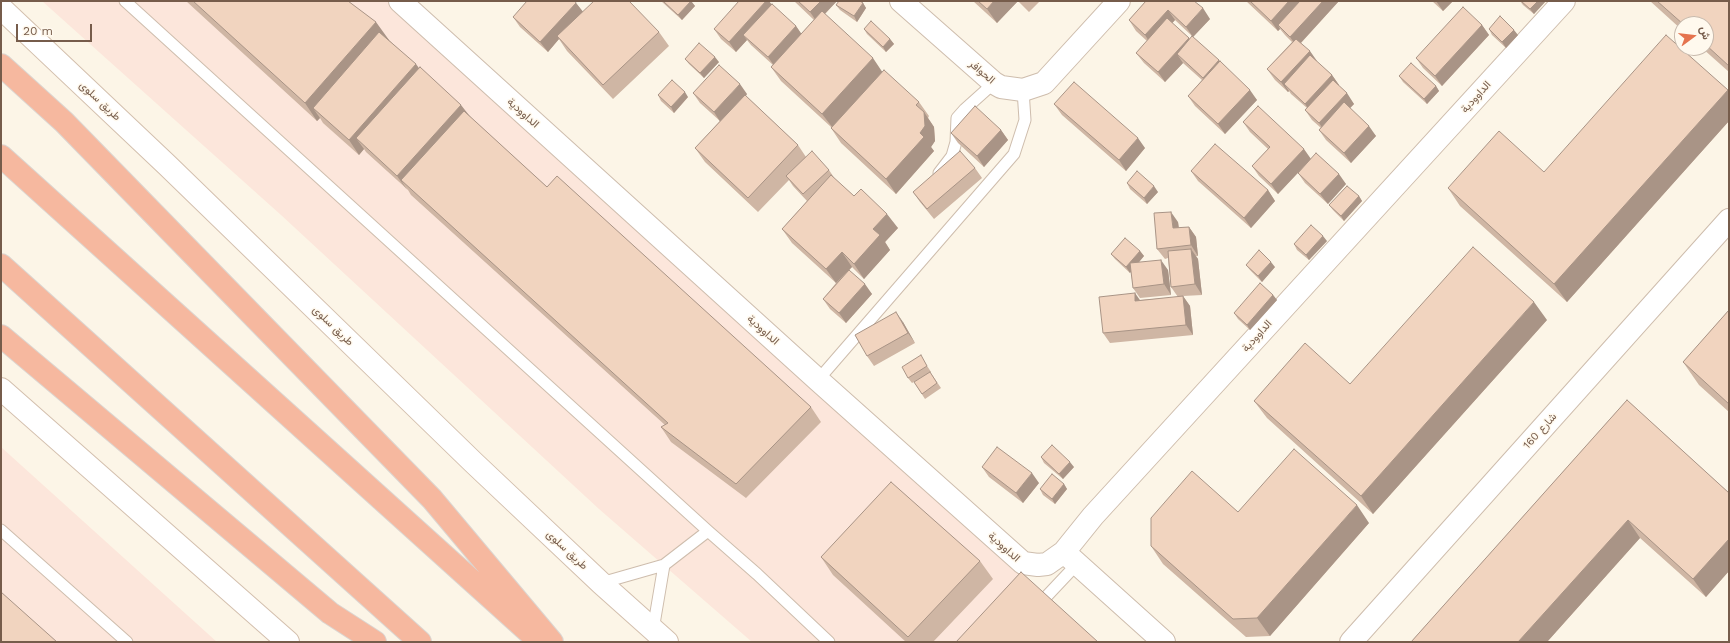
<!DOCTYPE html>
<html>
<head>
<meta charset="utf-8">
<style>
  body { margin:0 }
  #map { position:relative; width:1730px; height:643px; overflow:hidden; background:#fcf5e7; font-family:"Work Sans",Vazirmatn,sans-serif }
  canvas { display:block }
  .frame { position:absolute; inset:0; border:2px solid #765c4b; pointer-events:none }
  .north { position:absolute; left:1674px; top:16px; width:40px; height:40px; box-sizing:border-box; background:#fff9ee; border:1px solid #c8baad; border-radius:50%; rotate:75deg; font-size:11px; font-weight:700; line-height:16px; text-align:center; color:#765c4b }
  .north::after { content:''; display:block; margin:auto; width:14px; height:18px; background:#e5734e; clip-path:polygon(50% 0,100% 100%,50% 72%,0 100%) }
  .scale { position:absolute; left:16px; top:24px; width:76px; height:18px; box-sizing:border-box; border:2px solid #765c4b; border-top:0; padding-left:5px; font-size:12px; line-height:14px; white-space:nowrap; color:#765c4b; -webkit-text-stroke:3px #fff9ee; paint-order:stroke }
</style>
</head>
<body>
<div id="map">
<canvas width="1730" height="643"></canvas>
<div class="frame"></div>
<div class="north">ش</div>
<div class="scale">20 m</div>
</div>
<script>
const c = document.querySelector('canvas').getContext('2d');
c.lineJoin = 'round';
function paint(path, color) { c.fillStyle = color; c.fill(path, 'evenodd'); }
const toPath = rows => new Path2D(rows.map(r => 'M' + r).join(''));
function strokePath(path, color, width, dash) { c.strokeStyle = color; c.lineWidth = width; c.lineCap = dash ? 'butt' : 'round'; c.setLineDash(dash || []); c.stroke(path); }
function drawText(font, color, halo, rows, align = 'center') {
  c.font = font + ' "Work Sans",Vazirmatn,sans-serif'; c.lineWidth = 3; c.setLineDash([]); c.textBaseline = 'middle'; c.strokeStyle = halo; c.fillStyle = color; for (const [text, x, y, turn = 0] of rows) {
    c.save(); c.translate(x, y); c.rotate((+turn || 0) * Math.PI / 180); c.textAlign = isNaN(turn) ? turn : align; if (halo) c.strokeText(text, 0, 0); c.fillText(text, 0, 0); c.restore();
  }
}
paint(toPath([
  [42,1,387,1,1098,642,752,642,599,509,281,215],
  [1,447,217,642,1,642]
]), '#fce6db');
const lane = toPath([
  [125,1,708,531,757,574,829,642],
  [939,173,952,156,956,142,957,118,965,109,994,83],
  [818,380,1014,154,1025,120,1023,90],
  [1,530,127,642],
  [601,583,664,565,708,531],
  [1045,598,1077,564],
  [653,630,664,565]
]);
const street = toPath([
  [400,1,818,380,1023,563,1038,565,1047,564,1064,552,1093,516,1564,1],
  [901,1,994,83,1001,87,1023,90,1044,83,1119,1],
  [1064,552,1164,642],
  [1351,642,1729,220]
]);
const secondary = toPath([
  [1,8,167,165,474,463,601,583,667,642],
  [1,389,288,642]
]);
const highway = toPath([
  [1,65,64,122,432,499,552,642],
  [1,156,531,634],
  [1,265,420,642],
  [1,336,330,613,375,642]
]);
strokePath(lane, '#cebdad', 13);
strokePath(street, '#cebdad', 24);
strokePath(secondary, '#d3bfad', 24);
strokePath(highway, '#dbd5d0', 24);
strokePath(lane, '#fff', 11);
strokePath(street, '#fff', 22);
strokePath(secondary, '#fff', 22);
strokePath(highway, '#f6b89f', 22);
paint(toPath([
  [186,1,348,1,389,40,470,117,547,187,811,407,821,422,746,498,671,442,661,427,665,425,411,195,408,190,366,152,364,149,359,155,323,123,320,118,317,121],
  [661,1,691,1,695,6,682,20],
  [769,1,771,5,796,26,801,34,814,20,794,1,837,1,825,14,882,72,919,102,929,116,928,118,934,127,935,141,931,147,934,151,896,194,841,143,831,128,831,127,781,81,771,67,773,65,751,45,747,40,736,52,721,39,714,29],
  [973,1,1040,1,1029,12,1018,1,997,23],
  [1146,1,1210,19,1193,37,1220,62,1257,100,1225,134,1195,106,1188,96,1202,80,1183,63,1165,82,1144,63,1136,53,1147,41,1136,31,1129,20],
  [1175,20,1192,36,1190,39,1172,23],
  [1246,1,1339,1,1301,43,1316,61,1332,75,1339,85,1338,86,1354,104,1350,108,1376,136,1351,163,1326,140,1319,130,1321,128,1312,120,1305,110,1307,108,1291,94,1289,91,1288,92,1275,80,1267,69,1292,42,1285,35,1280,29,1278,31],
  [1432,1,1453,1,1443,11],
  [1520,1,1544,1,1545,2,1534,14,1523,5],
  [1650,1,1729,1,1729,72,1702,48,1706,48,1706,24,1682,24,1682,30],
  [576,3,583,12,659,32,669,46,613,99,567,51,559,39,548,52,520,27,513,17],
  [863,3,866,8,857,22,840,10,836,5],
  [1482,25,1489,35,1442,86,1423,68,1416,58],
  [864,29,890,39,894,44,886,52,867,34],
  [1489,29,1518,35,1506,48,1492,35],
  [685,59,719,62,704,78,689,64],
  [1399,76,1436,86,1439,91,1427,104,1403,82],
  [1728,90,1729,92,1729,121,1567,302,1460,206,1448,188,1544,172],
  [693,93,747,94,746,96,798,145,806,157,829,170,835,179,854,196,898,228,885,242,890,250,864,279,852,267,849,270,872,294,846,323,830,309,823,299,836,283,792,243,782,229,807,201,793,186,789,180,758,212,705,162,695,148,720,121,700,103],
  [658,95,688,97,674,113,661,101],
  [1054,104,1145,148,1126,171,1062,115],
  [1243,122,1311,159,1346,184,1328,204,1305,183,1298,173,1308,162,1278,194,1259,176,1252,166,1268,149,1250,132],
  [1001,130,1008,140,984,167,958,143,951,133],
  [975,168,982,178,934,219,920,202,913,192],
  [1191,171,1268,190,1275,201,1251,228,1198,181],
  [1127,183,1158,192,1147,204,1130,189],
  [1359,196,1362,201,1344,221,1333,210,1329,205],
  [1178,222,1179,228,1189,227,1196,237,1198,256,1196,256,1198,259,1202,295,1183,296,1190,306,1193,335,1110,343,1103,333,1140,300,1178,297,1171,287,1168,258,1165,259,1157,249],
  [1327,241,1309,260,1297,250,1294,244],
  [1140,251,1144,256,1139,262,1168,270,1171,295,1140,298,1133,288,1131,271,1130,273,1115,259,1111,254],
  [1246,265,1275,267,1262,282,1250,270],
  [1273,295,1277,300,1250,330,1238,319,1234,313],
  [1729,310,1729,412,1699,385,1683,362],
  [1547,320,1373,514,1267,418,1254,401,1350,384],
  [903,322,915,343,874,366,867,356],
  [924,361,931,372,930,372,941,388,925,399,914,382,927,374,912,383,908,378],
  [1627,400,1729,493,1729,571,1706,597,1640,538,1547,642,1411,642],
  [1041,457,1074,467,1063,479,1044,463],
  [982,467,1039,483,1023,503,989,477],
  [1064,484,1067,489,1055,504,1043,495,1040,489],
  [1369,523,1270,636,1246,637,1163,564,1151,546],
  [821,557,980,561,993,579,933,642,906,642,833,575]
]), '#cfb6a4');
paint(toPath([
  [691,1,695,6,682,20,678,15],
  [766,1,769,1,775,9,743,35,747,40,736,52,729,42],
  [821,1,837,1,817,22,810,12],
  [994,1,1018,1,997,23,987,9],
  [1289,1,1304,1,1278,25,1280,29,1278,31,1271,21],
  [1323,1,1339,1,1297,47,1290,37],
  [1436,1,1453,1,1443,11],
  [1538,1,1544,1,1545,2,1534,14,1530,9],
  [576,3,584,13,557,36,559,39,548,52,540,42],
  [863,3,866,8,857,22,854,16],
  [1203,8,1210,19,1193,37,1186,27],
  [1168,10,1175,20,1152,46,1145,35],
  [376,22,389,40,322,116,313,108,320,118,317,121,305,103],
  [1482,25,1489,35,1442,86,1435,76],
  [796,26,803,36,775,67,768,57],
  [1514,30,1518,35,1506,48,1502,42],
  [1189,38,1196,48,1177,54,1183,63,1165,82,1158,72],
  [890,39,894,44,886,52,883,47],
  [1310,51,1317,61,1284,84,1289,91,1288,92,1281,82],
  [715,57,719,62,704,78,700,73],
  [873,58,883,73,833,128,822,114],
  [1219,60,1226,70,1210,88,1203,78],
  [416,64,426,78,356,138,364,149,359,155,349,140],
  [1332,75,1339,85,1312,114,1305,104],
  [740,84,747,94,721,123,714,112],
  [1436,86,1439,91,1427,104,1424,99],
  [1250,90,1257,100,1225,134,1218,124],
  [1728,90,1729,92,1729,121,1567,302,1554,284],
  [685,92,688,97,674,113,671,107],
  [1347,93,1354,104,1326,133,1319,123],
  [461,105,472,119,401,180,407,190,397,176],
  [924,112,934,127,935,141,931,147,934,151,896,194,886,179,920,133],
  [1369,126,1376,136,1351,163,1344,153],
  [1001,130,1008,140,984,167,977,156],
  [1138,138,1145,148,1126,171,1119,160],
  [1304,149,1311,159,1278,194,1271,184],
  [1339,174,1346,184,1328,204,1320,194],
  [1154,186,1158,192,1147,204,1144,198],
  [1268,190,1275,201,1251,228,1244,218],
  [1359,196,1362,201,1344,221,1341,216],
  [1171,212,1178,222,1180,238,1173,228],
  [887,214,898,228,885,242,890,250,864,279,854,264,873,229],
  [1189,227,1196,237,1198,256,1191,245],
  [1323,236,1327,241,1309,260,1306,255],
  [1191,249,1198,259,1202,295,1195,284],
  [1140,251,1144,256,1130,273,1126,267],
  [842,252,852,267,836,283,826,269],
  [1161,260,1168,270,1171,295,1164,284],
  [1271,262,1275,267,1262,282,1258,276],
  [865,284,872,294,846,323,839,313],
  [1135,293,1142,303,1135,301],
  [1273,295,1277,300,1250,330,1247,325],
  [1183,296,1190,306,1193,335,1186,325],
  [1534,302,1547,320,1373,514,1361,496],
  [896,312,903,322,915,343,908,333],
  [1070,462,1074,467,1063,479,1059,474],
  [1032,473,1039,483,1023,503,1016,493],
  [1064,484,1067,489,1055,504,1052,499],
  [1357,505,1369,523,1270,636,1257,618],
  [1628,520,1640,538,1547,642,1518,642],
  [1729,539,1729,571,1706,597,1693,579]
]), '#a99486');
const building = toPath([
  [193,1,348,1,376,22,305,103,193,1],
  [527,1,575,1,576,3,540,42,513,17,527,1],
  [594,1,629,1,659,32,603,85,557,36,594,1],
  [663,1,691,1,678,15,663,1],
  [739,1,766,1,729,42,714,29,739,1],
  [798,1,821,1,810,12,798,1],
  [839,1,860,1,863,3,854,16,836,5,839,1],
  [978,1,994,1,987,9,978,1],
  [1146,1,1194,1,1203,8,1186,27,1168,10,1145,35,1129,20,1146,1],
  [1250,1,1289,1,1271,21,1250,1],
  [1300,1,1323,1,1290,37,1278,25,1300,1],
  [1521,1,1538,1,1530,9,1521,1],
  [1657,1,1729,1,1729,66,1706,45,1706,24,1683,24,1657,1],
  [772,4,796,26,768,57,743,35,772,4],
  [1463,7,1482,25,1435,76,1416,58,1463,7],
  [822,11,873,58,822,114,771,67,822,11],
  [1500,16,1514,30,1502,42,1489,29,1500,16],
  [1167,18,1189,38,1158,72,1136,53,1167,18],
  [871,21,890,39,883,47,864,29,871,21],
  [379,32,416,64,349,140,313,108,379,32],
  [1666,35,1728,90,1554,284,1448,188,1499,131,1544,172,1666,35],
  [1192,36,1219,60,1203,78,1177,54,1192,36],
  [1296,39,1310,51,1281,82,1267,69,1296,39],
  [699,43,715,57,700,73,685,59,699,43],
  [1310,55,1332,75,1305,104,1284,84,1310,55],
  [1220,61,1250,90,1218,124,1188,96,1220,61],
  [1411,63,1436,86,1424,99,1399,76,1411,63],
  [719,65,740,84,714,112,693,93,719,65],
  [420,67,461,105,397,176,356,138,420,67],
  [884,70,919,102,916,105,924,112,925,126,920,133,924,137,886,179,831,128,884,70],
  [672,80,685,92,671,107,658,95,672,80],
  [1333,80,1347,93,1319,123,1305,110,1333,80],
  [1074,82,1138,138,1119,160,1054,104,1074,82],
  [745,95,798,145,748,198,695,148,745,95],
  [1344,102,1369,126,1344,153,1319,130,1344,102],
  [975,106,1001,130,977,156,951,133,975,106],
  [1258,106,1304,149,1271,184,1252,166,1270,147,1243,122,1258,106],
  [464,111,547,187,557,176,811,407,736,484,661,427,668,423,401,180,464,111],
  [1215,144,1268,190,1244,218,1191,171,1215,144],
  [812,151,829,170,803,194,786,176,812,151],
  [960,151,975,168,927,209,913,192,960,151],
  [1316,153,1339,174,1320,194,1298,173,1316,153],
  [1137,171,1154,186,1144,198,1127,183,1137,171],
  [831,175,854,196,861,189,887,214,873,229,880,235,854,264,842,252,826,269,782,229,831,175],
  [1347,186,1359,196,1341,216,1329,205,1347,186],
  [1171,212,1173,228,1189,227,1191,245,1157,249,1154,213,1171,212],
  [1311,225,1323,236,1306,255,1294,244,1311,225],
  [1125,238,1140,251,1126,267,1111,254,1125,238],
  [1473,247,1534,302,1361,496,1254,401,1305,343,1350,384,1473,247],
  [1191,249,1195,284,1171,287,1168,251,1191,249],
  [1259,250,1271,262,1258,276,1246,265,1259,250],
  [1161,260,1164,284,1133,288,1130,263,1161,260],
  [849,270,865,284,839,313,823,299,849,270],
  [1260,283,1273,295,1247,325,1234,313,1260,283],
  [1135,293,1135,301,1183,296,1186,325,1103,333,1099,297,1135,293],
  [1729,310,1729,404,1683,362,1729,310],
  [896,312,908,333,867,356,855,335,896,312],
  [921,355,927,366,908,378,902,367,921,355],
  [930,372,937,383,922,394,914,382,930,372],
  [1627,400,1729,493,1729,539,1693,579,1628,520,1518,642,1411,642,1627,400],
  [1052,445,1070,462,1059,474,1041,457,1052,445],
  [997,447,1032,473,1016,493,982,467,997,447],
  [1294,449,1357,505,1257,618,1233,619,1151,546,1151,518,1192,471,1238,512,1294,449],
  [1052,474,1064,484,1052,499,1040,489,1052,474],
  [891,482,980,561,908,637,821,557,891,482],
  [1021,572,1098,642,956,642,1021,572],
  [1,592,57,642,1,642,1,592]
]);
paint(building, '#f1d4bf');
strokePath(building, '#a99486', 1);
drawText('11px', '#765c4b', '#fff9ee', [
  ["الحوافر",982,72,41],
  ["الداوودية",1476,97,-48],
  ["طريق سلوى",100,101,43],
  ["الداوودية",523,113,42],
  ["طريق سلوى",333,326,44],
  ["الداوودية",763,330,42],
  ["الداوودية",1257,336,-48],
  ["شارع 160",1540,431,-48],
  ["الداوودية",1004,547,42],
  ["طريق سلوى",567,550,43]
]);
</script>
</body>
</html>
